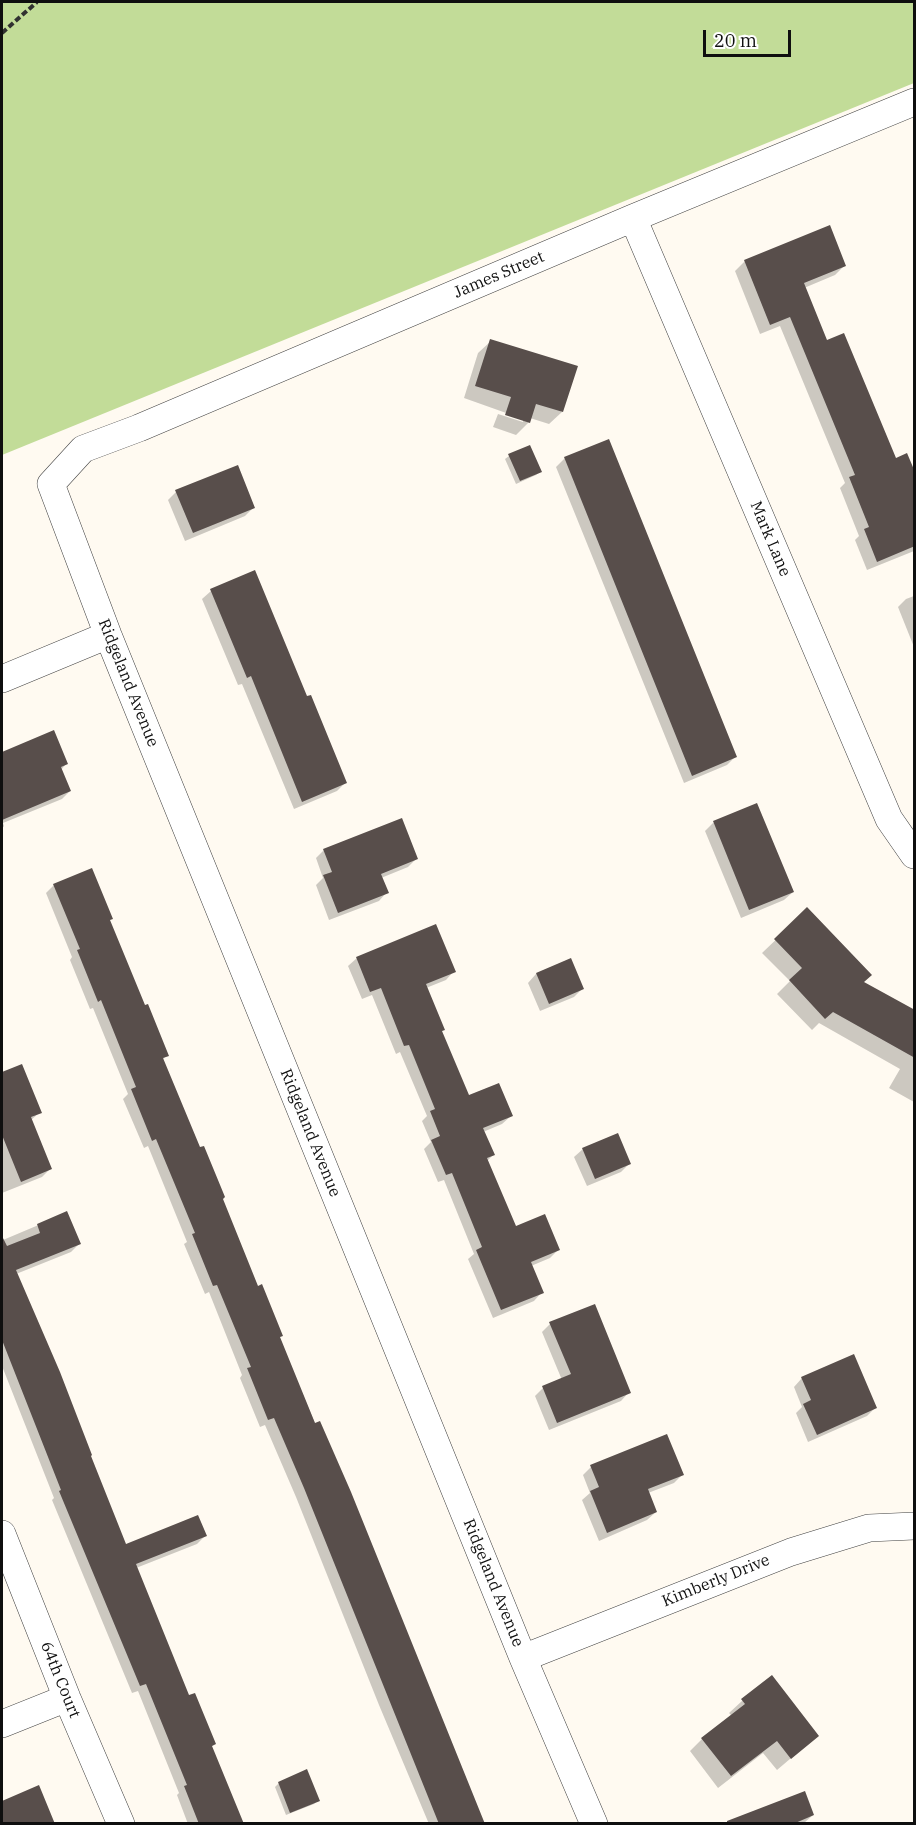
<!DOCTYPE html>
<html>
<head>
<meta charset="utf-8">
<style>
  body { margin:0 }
  #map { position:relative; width:916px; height:1825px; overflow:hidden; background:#fffaf1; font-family:"IBM Plex Serif",serif }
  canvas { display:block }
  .frame { position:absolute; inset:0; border:3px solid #0f0f0f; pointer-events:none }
  .scale { position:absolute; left:703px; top:30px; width:88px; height:27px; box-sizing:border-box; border:3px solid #0f0f0f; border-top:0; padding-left:8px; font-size:18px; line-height:21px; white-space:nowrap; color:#0f0f0f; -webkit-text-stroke:4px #fff; paint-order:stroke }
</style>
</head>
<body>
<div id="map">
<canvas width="916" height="1825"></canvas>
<div class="frame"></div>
<div class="scale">20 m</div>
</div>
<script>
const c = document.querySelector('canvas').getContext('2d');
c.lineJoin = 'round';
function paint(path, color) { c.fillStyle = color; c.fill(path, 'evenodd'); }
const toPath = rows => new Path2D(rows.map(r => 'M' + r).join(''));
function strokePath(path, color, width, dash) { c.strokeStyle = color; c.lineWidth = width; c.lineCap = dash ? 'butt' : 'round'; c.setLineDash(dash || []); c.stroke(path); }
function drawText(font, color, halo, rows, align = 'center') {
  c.font = font + ' "IBM Plex Serif",serif'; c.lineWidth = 6; c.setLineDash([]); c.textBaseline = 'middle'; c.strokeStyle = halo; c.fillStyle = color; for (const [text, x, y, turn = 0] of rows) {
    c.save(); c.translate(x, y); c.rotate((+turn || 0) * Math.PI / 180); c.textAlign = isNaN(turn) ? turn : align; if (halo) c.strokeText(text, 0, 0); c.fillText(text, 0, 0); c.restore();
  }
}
paint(toPath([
  [2,2,914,2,914,83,2,455]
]), '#c2dc98');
paint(toPath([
  [745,261,844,266,835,275,804,288,826,342,895,460,914,476,914,551,867,570,855,540,859,536,840,488,845,483,780,326,760,334,735,271],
  [491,341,562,412,549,424,530,418,529,422,516,435,493,427,498,414,523,422,523,419,464,398,478,353],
  [509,456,540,472,536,475,516,484,505,459],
  [565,458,735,757,727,765,684,783,556,467],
  [176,492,253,508,245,516,185,541,168,500],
  [254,572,306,698,345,783,337,791,294,809,242,684,238,685,202,599,211,591],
  [914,596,914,647,898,607,906,599],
  [53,732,66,764,61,770,70,791,62,799,3,823,4,826,2,829,2,753],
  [757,805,793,892,784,900,741,918,705,831,713,823],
  [324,850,416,859,408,867,381,878,387,892,379,901,329,920,316,885,323,878,316,858],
  [54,885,111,919,109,921,144,1007,167,1055,162,1060,257,1288,281,1336,279,1338,484,1824,429,1824,379,1705,296,1497,265,1425,260,1427,240,1378,242,1375,209,1292,205,1294,184,1244,187,1242,148,1146,144,1148,123,1099,128,1094,93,1008,90,1009,70,960,72,957,46,893],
  [807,910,862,982,914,1011,914,1102,889,1088,900,1069,819,1023,812,1030,777,994,790,981,762,953],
  [357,958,454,971,446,980,426,988,443,1030,441,1032,469,1097,511,1116,502,1124,483,1132,493,1155,487,1161,515,1228,558,1250,550,1258,531,1266,542,1292,534,1301,493,1318,468,1259,474,1254,444,1180,438,1182,424,1149,431,1142,422,1121,427,1116,400,1052,396,1054,372,995,362,999,348,966],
  [570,960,582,989,574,997,540,1011,528,983,536,974],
  [21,1066,40,1112,30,1121,50,1169,42,1177,2,1193,2,1117,4,1116,2,1109,2,1074],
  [583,1149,629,1164,621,1172,587,1186,574,1157],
  [67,1213,79,1244,71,1252,16,1274,125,1545,205,1536,197,1544,136,1568,188,1697,214,1744,211,1747,243,1824,188,1824,177,1795,179,1793,138,1691,132,1693,52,1500,54,1498,2,1366,2,1236,3,1240],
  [550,1324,629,1392,621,1401,549,1430,535,1396,543,1388,562,1380,542,1332],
  [802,1378,875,1408,867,1416,808,1442,796,1413,802,1407,794,1387],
  [591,1467,682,1475,674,1483,648,1493,656,1512,647,1520,599,1541,582,1500,590,1493,583,1475],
  [772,1678,817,1736,777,1770,763,1753,718,1788,690,1751,702,1739,732,1716,729,1713,742,1701],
  [279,1783,318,1800,314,1804,286,1815,275,1787],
  [804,1793,813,1815,804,1823,725,1824]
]), '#0003');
paint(toPath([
  [830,225,846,266,804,283,827,340,844,333,896,458,907,453,915,472,915,546,877,562,864,529,869,527,849,477,855,475,790,317,770,325,744,260],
  [490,339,578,366,563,412,536,404,530,423,505,415,511,397,475,386],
  [609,439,737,757,692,776,564,457],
  [530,445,542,472,520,481,508,454],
  [238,465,255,508,193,533,175,490],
  [255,570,307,696,311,695,347,783,302,802,251,676,247,678,210,589],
  [54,730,68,764,61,767,71,791,2,820,2,752],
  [757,803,794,892,749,910,713,821],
  [402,818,418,859,381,874,389,893,338,913,323,875,332,872,323,849],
  [92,868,113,919,110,920,145,1005,148,1004,169,1056,163,1058,200,1147,204,1146,225,1197,223,1199,258,1286,262,1284,283,1336,280,1337,315,1423,320,1421,351,1492,485,1824,439,1824,304,1488,274,1418,268,1420,247,1368,251,1367,217,1285,213,1286,192,1234,195,1233,156,1139,152,1141,131,1089,136,1087,101,1000,98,1002,77,950,80,949,53,884],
  [807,907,872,975,864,982,915,1010,915,1058,833,1012,825,1019,789,980,802,968,774,939],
  [436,924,456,972,426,984,445,1030,442,1031,469,1095,499,1083,513,1116,483,1128,495,1155,487,1158,516,1226,545,1214,560,1250,531,1262,544,1293,501,1310,476,1250,482,1247,452,1173,446,1175,431,1140,440,1136,430,1111,435,1109,409,1045,404,1046,381,988,370,992,356,957],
  [571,958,584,989,549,1004,536,973],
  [22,1064,42,1113,31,1117,52,1169,21,1182,2,1135,2,1072],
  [618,1133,631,1164,595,1179,582,1148],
  [67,1211,81,1244,16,1270,60,1372,92,1455,91,1456,126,1544,198,1515,207,1536,136,1564,189,1695,195,1693,216,1744,212,1746,244,1824,199,1824,184,1786,187,1785,146,1684,140,1686,59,1491,61,1490,2,1340,2,1236,7,1246,40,1233,37,1224],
  [595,1304,631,1393,557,1423,542,1386,571,1374,549,1322],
  [854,1354,877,1408,817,1435,803,1404,811,1400,801,1377],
  [667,1434,684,1475,648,1489,657,1512,607,1533,590,1491,599,1487,590,1465],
  [772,1675,819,1736,791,1759,777,1741,731,1776,701,1738,745,1704,741,1699],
  [307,1769,320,1801,290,1813,278,1782],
  [39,1785,55,1824,2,1824,2,1801],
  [805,1791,814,1815,793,1824,727,1824,727,1821]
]), '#584e4b');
const street = toPath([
  [633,218,889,819,914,855],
  [2,679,108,635],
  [2,1534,67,1698,121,1824],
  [523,1658,791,1552,869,1528,914,1526],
  [2,1724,67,1698],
  [594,1824,523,1658,108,635,51,484,83,449,139,428,633,218,914,102]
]);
strokePath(street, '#424242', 28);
strokePath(toPath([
  [2,33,37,2]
]), '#313131', 4, [6, 3]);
strokePath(street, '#fff', 27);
drawText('16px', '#0f0f0f', '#fff', [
  ["James Street",499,275,-23],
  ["Mark Lane",770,539,67],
  ["Ridgeland Avenue",128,683,68],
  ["Ridgeland Avenue",310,1133,68],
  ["Kimberly Drive",716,1581,-22],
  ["Ridgeland Avenue",493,1583,68],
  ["64th Court",60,1680,68]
]);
</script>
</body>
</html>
